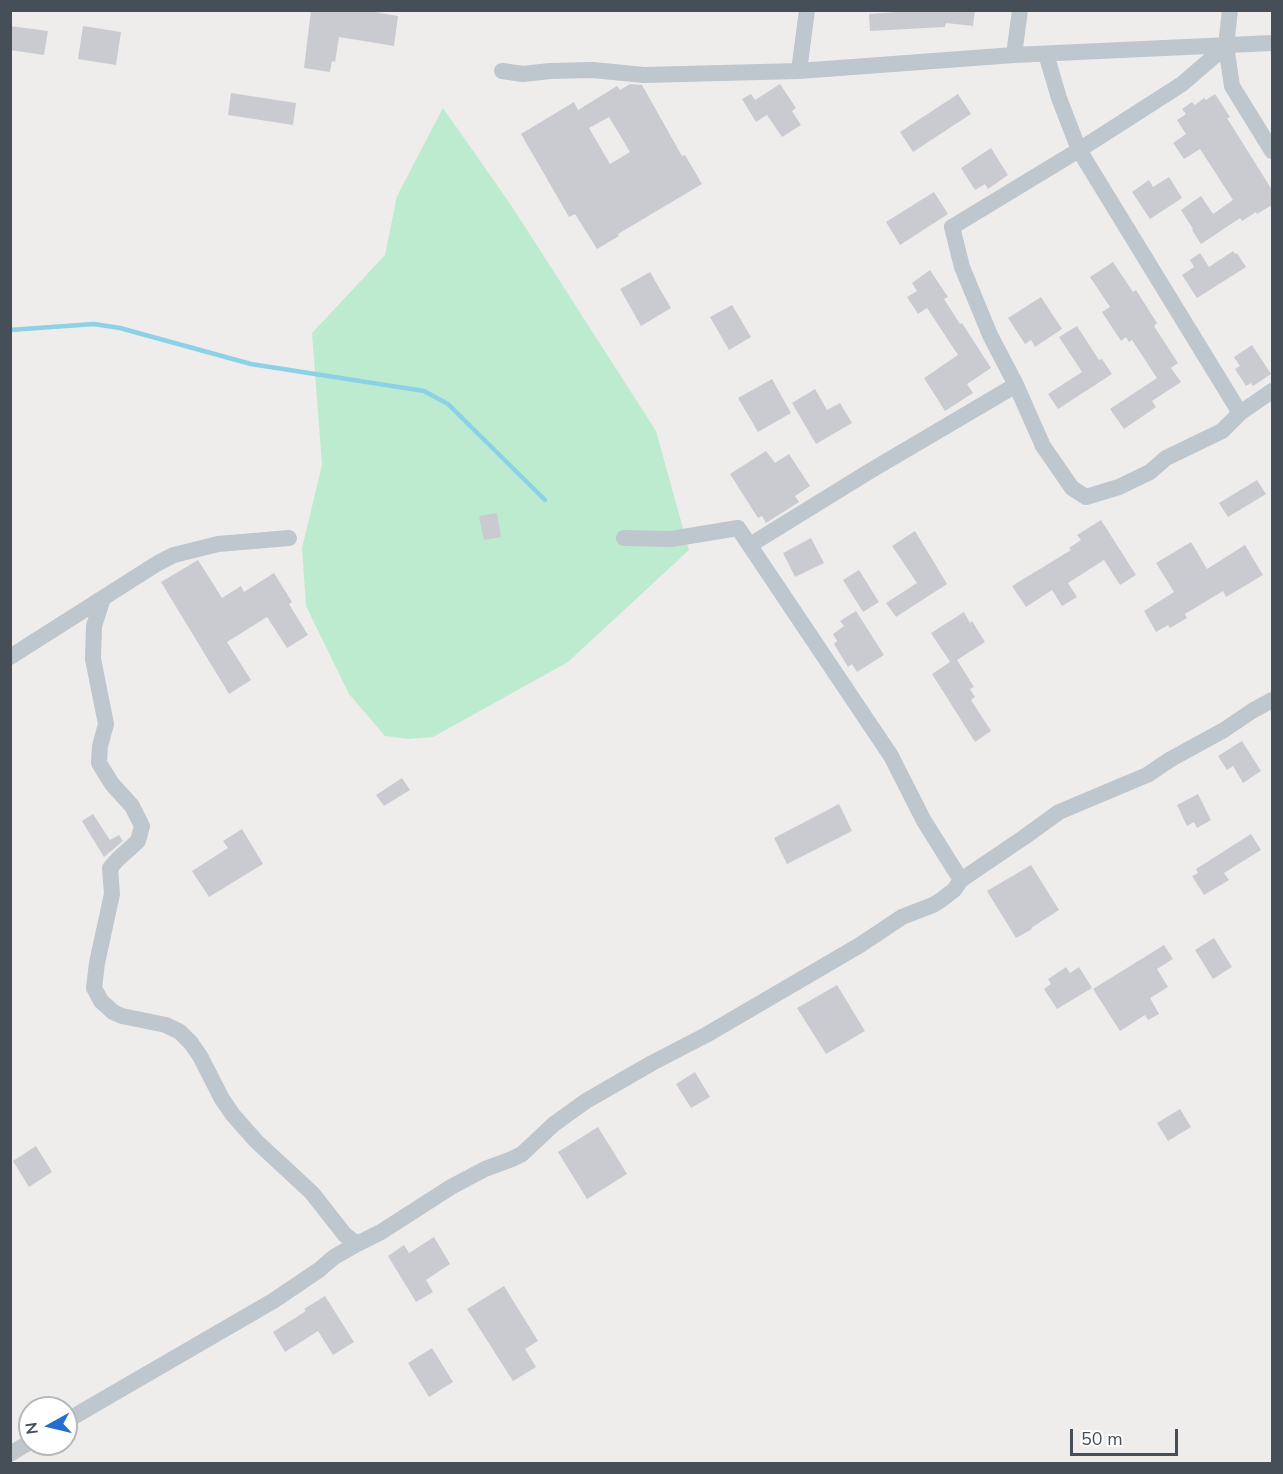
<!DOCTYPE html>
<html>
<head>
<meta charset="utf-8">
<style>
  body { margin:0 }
  #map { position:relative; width:1283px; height:1474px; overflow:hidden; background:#efecec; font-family:"Nunito Sans",sans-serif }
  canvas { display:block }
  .frame { position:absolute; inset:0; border:12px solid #464f58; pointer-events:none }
  .north { position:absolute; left:18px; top:1396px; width:60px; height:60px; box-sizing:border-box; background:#fff; border:2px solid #b5b9bc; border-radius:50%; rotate:262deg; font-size:16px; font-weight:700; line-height:24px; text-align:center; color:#464f58 }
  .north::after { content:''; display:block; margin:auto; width:21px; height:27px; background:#256ed0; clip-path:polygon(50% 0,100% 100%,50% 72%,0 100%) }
  .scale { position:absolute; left:1070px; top:1429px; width:108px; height:27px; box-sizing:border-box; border:3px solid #464f58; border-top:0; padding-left:8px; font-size:18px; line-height:21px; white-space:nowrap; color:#464f58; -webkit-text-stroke:4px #fff; paint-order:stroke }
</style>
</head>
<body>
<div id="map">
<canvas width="1283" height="1474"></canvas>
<div class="frame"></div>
<div class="north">N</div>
<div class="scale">50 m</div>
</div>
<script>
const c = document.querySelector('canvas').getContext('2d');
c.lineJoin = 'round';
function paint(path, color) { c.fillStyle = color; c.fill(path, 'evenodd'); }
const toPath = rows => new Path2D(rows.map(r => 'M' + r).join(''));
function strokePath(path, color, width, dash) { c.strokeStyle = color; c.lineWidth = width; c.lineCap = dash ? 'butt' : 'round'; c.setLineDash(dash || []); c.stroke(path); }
paint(toPath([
  [443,108,511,205,656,431,689,550,568,662,433,737,409,739,385,736,349,694,306,606,302,548,322,465,312,333,385,255,397,196]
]), '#bdebcf');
strokePath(toPath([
  [10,330,94,324,120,328,251,364,424,391,448,404,545,500]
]), '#8cd1e5', 4.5);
paint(toPath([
  [311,10,364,10,398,16,394,46,339,37,335,62,332,61,330,72,304,68],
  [925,10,975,10,973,26,946,23,945,27,870,31,869,14],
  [10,26,48,31,44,55,10,50],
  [83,26,121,32,116,65,78,59],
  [630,84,642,85,682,156,685,155,702,184,618,234,619,236,597,249,575,214,569,217,521,134,574,102,578,110,617,86,620,90],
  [609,117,630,152,610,164,589,128],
  [780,84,796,108,792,111,801,125,782,137,767,115,756,122,742,99,751,94,755,100],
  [231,93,296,103,293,125,228,115],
  [958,94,971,114,913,152,900,132],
  [1215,94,1230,117,1227,118,1272,190,1272,205,1257,214,1256,212,1242,221,1240,218,1201,244,1192,230,1193,229,1181,210,1201,196,1213,214,1233,200,1200,149,1184,159,1173,143,1186,134,1177,120,1186,114,1182,109,1192,102,1195,105,1204,98,1206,100],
  [991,148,1008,175,988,189,985,184,975,190,961,168],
  [1169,177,1182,198,1150,219,1132,192,1149,180,1153,187],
  [934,192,948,214,900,245,886,222],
  [1233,251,1235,254,1237,253,1246,267,1197,298,1182,275,1194,267,1190,260,1200,253,1209,267],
  [1113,262,1133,292,1136,290,1157,323,1154,326,1178,363,1171,368,1181,382,1152,401,1156,407,1124,429,1110,409,1157,378,1132,340,1129,342,1126,337,1121,341,1102,312,1110,307,1090,277],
  [930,270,948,297,944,299,960,324,962,323,991,368,967,384,973,393,945,411,924,378,958,355,927,308,918,314,907,297,917,291,912,283],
  [650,272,671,308,641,326,620,289],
  [1041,297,1062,329,1035,347,1031,340,1025,344,1008,318],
  [732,305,751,337,729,350,710,317],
  [1077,326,1099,360,1102,359,1112,374,1058,409,1048,394,1082,372,1059,337],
  [1252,345,1271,374,1253,386,1251,383,1246,386,1235,369,1240,366,1234,357],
  [772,379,791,413,758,432,738,398],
  [815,389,827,410,840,403,852,423,816,444,792,403],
  [766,451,775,463,789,454,810,486,795,496,799,502,766,523,762,516,758,518,730,474],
  [1257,480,1266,494,1228,517,1219,503],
  [497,513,501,537,484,540,479,516],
  [1101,520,1136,575,1120,585,1104,560,1068,583,1077,597,1062,606,1052,590,1026,607,1012,586,1071,550,1069,548,1081,540,1077,535],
  [915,531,947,584,896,617,886,603,917,583,892,546],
  [811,538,824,563,795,577,783,553],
  [1191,542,1207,569,1245,545,1263,575,1226,597,1223,591,1185,614,1187,618,1170,628,1168,625,1156,632,1144,611,1174,592,1156,563],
  [198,560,222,598,241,586,244,592,274,573,292,602,289,604,308,635,287,648,267,617,227,642,251,680,229,694,161,582],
  [859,570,879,602,863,612,843,580],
  [856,611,884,655,857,672,852,664,848,667,840,654,834,644,837,641,833,634,844,626,840,621],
  [964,612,970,623,972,621,985,642,957,660,974,687,970,689,975,697,971,700,991,731,975,742,932,674,950,662,931,633],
  [1242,741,1261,771,1243,783,1233,766,1227,770,1218,756],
  [402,778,410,790,384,806,376,795],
  [1198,794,1211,820,1197,828,1194,822,1187,826,1177,805],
  [839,804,852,831,787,864,774,838],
  [93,814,110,840,119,835,123,841,104,857,82,821],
  [242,829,263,864,209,897,192,871,228,848,223,841],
  [1251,834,1261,850,1224,873,1229,880,1204,895,1192,876,1198,873,1196,869],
  [1031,865,1059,910,1031,928,1032,929,1016,938,987,891],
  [1214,938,1232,967,1213,979,1195,950],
  [1164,945,1173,959,1157,969,1168,987,1150,998,1159,1014,1148,1020,1145,1015,1120,1031,1093,989],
  [1066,967,1070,973,1079,967,1092,988,1057,1009,1044,989,1051,984,1048,979],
  [837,985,865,1031,826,1054,797,1008],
  [695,1072,710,1097,691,1108,676,1084],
  [1180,1109,1191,1127,1168,1141,1157,1123],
  [598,1127,627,1174,587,1199,558,1152],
  [36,1146,52,1172,29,1187,13,1161],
  [434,1237,450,1264,426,1280,433,1292,416,1302,388,1256,404,1245,409,1253],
  [504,1286,538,1341,525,1349,536,1367,513,1381,467,1309],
  [325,1296,354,1342,333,1355,318,1331,285,1352,273,1332,306,1311,304,1309],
  [432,1348,453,1382,429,1397,408,1363]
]), '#cacbd1');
strokePath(toPath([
  [1230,10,1226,46,1232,86,1272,151],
  [1226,46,1182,84,1079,150,952,227,962,267,990,335,1016,385,1043,446,1072,488,1086,497,1119,487,1150,472,1166,458,1222,431,1240,413,1272,391],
  [1046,54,1059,98,1079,150,1240,413],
  [1014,55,1020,10],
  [502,71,523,74,550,71,593,70,644,75,799,71,1014,55,1272,43],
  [799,71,807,10],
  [624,538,671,539,738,528,891,756,924,821,961,880],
  [750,545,870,471,1016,385],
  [103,598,94,626,93,659,106,724,100,746,99,763,112,784,132,806,142,826,138,841,118,859,110,868,112,894,97,963,94,988,101,1001,113,1012,122,1016,166,1025,180,1032,191,1043,200,1056,222,1099,233,1115,256,1141,312,1193,345,1235,357,1244],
  [10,657,158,563,174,555,218,544,289,538],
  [66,1421,273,1301,319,1270,334,1257,357,1244,381,1232,451,1187,485,1169,512,1159,522,1154,554,1124,586,1101,652,1063,706,1035,819,969,860,945,902,917,933,905,941,900,954,890,961,880,1023,838,1059,812,1147,775,1171,759,1224,730,1252,711,1272,700],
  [10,1454,30,1442]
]), '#bec6ce', 16);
</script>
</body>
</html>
